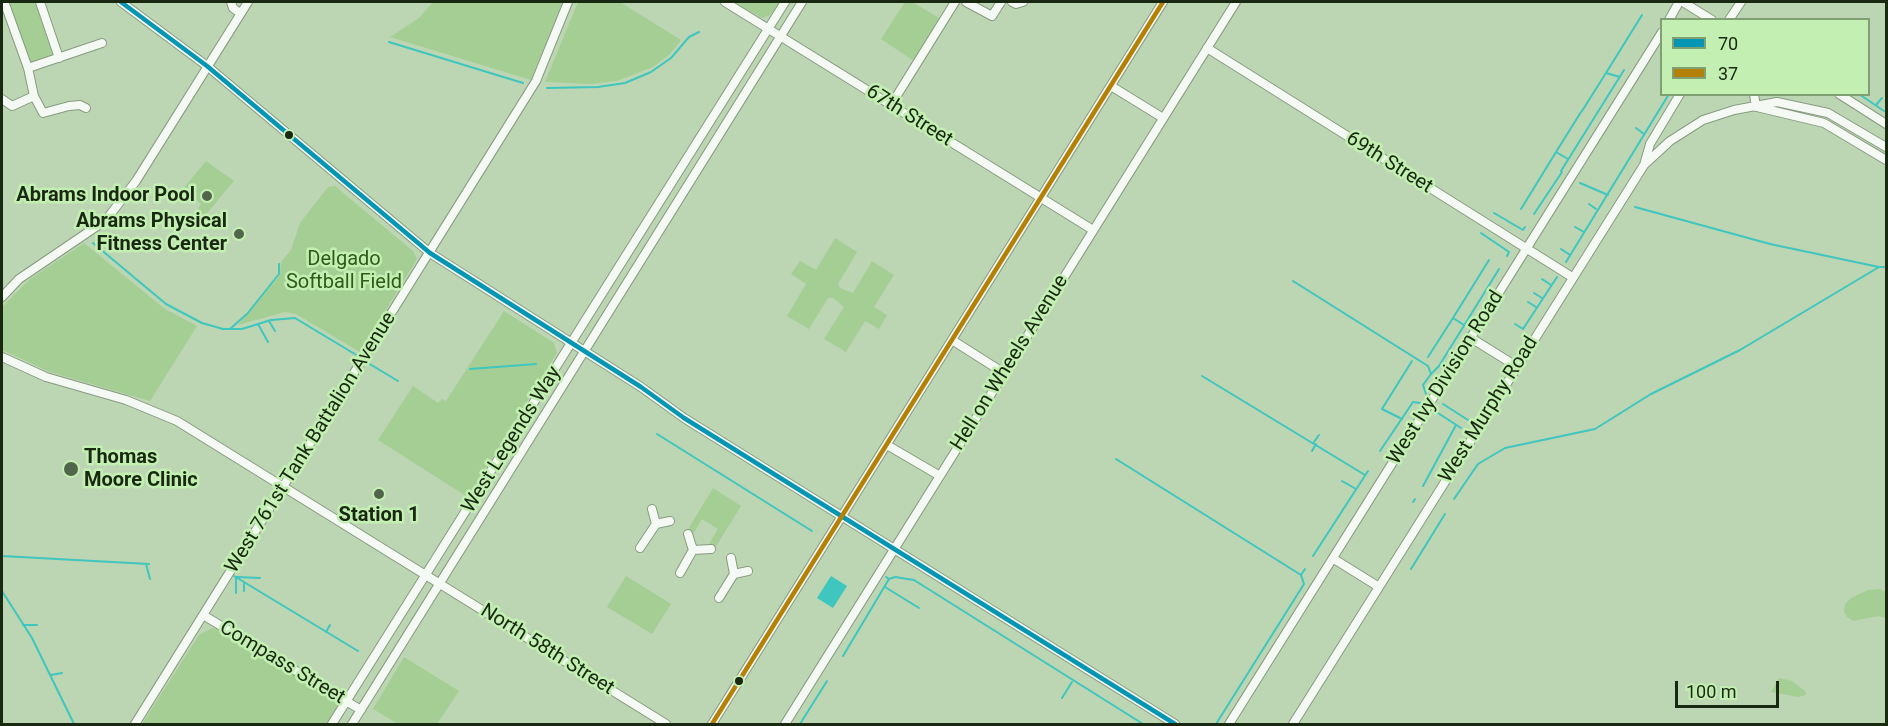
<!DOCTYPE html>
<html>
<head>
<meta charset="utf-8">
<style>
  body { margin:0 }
  #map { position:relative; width:1888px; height:726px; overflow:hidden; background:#bcd5b3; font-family:Roboto,sans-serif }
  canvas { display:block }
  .frame { position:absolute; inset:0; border:3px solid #182811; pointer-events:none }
  .legend { position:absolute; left:1660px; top:18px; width:210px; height:78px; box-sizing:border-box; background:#c3f0b2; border:2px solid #7fa072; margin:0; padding:8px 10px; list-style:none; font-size:18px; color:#182811 }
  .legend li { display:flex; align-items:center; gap:12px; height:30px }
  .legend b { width:30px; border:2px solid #7fa072 }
  .scale { position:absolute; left:1675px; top:681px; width:104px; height:27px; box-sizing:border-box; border:3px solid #182811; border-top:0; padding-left:8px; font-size:18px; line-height:21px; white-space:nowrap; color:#182811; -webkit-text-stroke:4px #c3f0b2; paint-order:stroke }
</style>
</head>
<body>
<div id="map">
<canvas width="1888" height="726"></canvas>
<div class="frame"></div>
<ul class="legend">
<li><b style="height:8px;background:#0496b2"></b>70</li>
<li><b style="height:8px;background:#b48005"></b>37</li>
</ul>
<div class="scale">100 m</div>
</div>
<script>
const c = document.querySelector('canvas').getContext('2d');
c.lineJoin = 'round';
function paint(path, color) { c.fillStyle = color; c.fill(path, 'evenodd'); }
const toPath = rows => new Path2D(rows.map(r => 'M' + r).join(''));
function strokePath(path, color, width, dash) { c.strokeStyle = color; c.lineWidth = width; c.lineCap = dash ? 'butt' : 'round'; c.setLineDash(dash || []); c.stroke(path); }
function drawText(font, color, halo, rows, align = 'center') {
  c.font = font + ' Roboto,sans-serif'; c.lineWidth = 5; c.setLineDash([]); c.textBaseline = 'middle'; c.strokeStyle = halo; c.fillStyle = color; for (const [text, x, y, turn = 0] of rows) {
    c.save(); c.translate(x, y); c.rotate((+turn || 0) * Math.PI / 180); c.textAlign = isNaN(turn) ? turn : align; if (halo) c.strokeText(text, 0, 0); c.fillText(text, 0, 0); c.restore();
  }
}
paint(toPath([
  [10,2,37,2,56,56,31,64,28,62],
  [433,2,563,2,531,80,390,37,419,18],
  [578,2,620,2,681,40,670,54,653,67,617,81,591,84,545,82],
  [734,2,780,2,770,15,762,18],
  [905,2,912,2,941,19,914,61,881,39],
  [206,161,234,181,203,218,196,212,201,204,183,189],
  [335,186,413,251,417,259,360,352,296,314,285,312,238,325,280,275,281,262,291,250,300,223,328,187],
  [835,238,857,252,838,284,840,288,853,293,872,261,894,275,874,307,887,315,879,329,865,321,846,352,824,339,844,307,833,298,828,298,809,329,787,316,806,284,791,274,800,261,816,270],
  [84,243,165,309,197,326,150,401,50,372,2,350,2,307,30,279],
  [504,311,554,343,557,353,470,494,466,496,378,440,413,386,438,403,442,399,446,401],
  [713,488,741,506,715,548,709,544,718,529,702,519,693,534,687,531],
  [626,576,671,604,652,634,607,607],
  [1880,589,1886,592,1886,618,1878,616,1853,621,1847,617,1844,611,1845,604,1851,598,1868,590],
  [212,628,220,629,335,700,338,708,329,724,142,724,199,635],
  [404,657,459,691,437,724,398,724,373,709],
  [1779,678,1792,681,1805,691,1806,695,1798,697,1771,692]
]), '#a5ce95');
paint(toPath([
  [831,576,847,586,833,608,817,598]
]), '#3fc6be');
strokePath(toPath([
  [389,42,523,83],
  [1620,77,1606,73,1642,15],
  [547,88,598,87,625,83,651,72,671,58,689,37,699,32],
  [1859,94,1884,111],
  [1876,105,1882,98],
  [1582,111,1606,73],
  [1636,128,1644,134],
  [1568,159,1556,152,1581,112],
  [1561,171,1624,70],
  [1580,183,1608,195],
  [1589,204,1596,209],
  [1635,207,1770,244,1879,267],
  [1521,209,1556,152],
  [1494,213,1523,230,1525,227],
  [1534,214,1562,172],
  [1575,227,1584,232],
  [1481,233,1509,252,1507,256],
  [93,243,166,304,202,323,223,329,242,329,271,320,295,318,358,356],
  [1561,249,1570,255],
  [1566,262,1669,94],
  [1542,279,1551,285],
  [1293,281,1428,366,1431,374,1423,385,1426,394],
  [1534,293,1542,298],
  [1528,302,1536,307],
  [269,321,275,331],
  [258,324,268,342],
  [1515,324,1523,329,1557,277],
  [1464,325,1453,318,1489,260],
  [230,329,247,314,279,274,279,264],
  [1428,357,1453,318],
  [368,363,398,381],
  [470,369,536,364],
  [1431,374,1439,366,1499,269],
  [1202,376,1365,475],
  [1443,404,1468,420],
  [1438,413,1461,428],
  [1402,419,1382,409,1412,361],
  [657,434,812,531],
  [1314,442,1319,435],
  [1312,451,1316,444],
  [1380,451,1413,402,1420,403],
  [1116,459,1301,575,1305,569],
  [1342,481,1356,489],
  [1423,486,1456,425],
  [1454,499,1478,464,1505,448,1595,429,1651,394,1740,350,1879,267,1886,267],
  [1413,502,1415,499],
  [2,556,149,564],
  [1313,556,1368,471],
  [146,564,150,579],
  [1411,569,1445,514],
  [234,576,358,651],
  [889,579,895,577,914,580,1143,724],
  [244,582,244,591],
  [885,587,919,608],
  [2,591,32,638,74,724],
  [236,593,236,577,260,578],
  [23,625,37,625],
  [326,632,330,625],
  [843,656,889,579,886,577],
  [51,675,62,673],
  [1062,698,1072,682],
  [800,724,827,681],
  [1216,724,1304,584,1301,575]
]), '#3fc6be', 2);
const minor = toPath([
  [40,2,59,58],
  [121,2,207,66,430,253,641,387,684,418,1175,724],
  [231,2,233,8,240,13],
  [725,2,1093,230],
  [966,2,992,16,1001,2],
  [1012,2,1016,4,1023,2],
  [1683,2,1712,20],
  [5,4,28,68],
  [1669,20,1679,2],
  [1729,20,1741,2],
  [1207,48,1572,277],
  [1111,86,1163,118],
  [1754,94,1756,107],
  [1839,94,1886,124],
  [34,96,28,68,102,43],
  [2,99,12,106,34,96,43,113,69,106,80,105,86,108],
  [891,105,955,2],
  [1757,107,1824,123,1886,160],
  [1645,164,1670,141,1703,120,1734,110,1777,102,1828,113,1886,147],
  [2,297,19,279,106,220,136,181,248,2],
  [1471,338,1516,366],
  [952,340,1004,373],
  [2,357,46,377,126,400,177,421,666,724],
  [887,445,940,476],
  [652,509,656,524,670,521],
  [688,534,693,550,711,549],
  [640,548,656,524],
  [731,558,734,574,748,571],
  [1334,559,1379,587],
  [680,573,693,550],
  [719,598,734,574],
  [203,615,361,710],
  [135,724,536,81,568,2],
  [332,724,785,2],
  [352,724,802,2],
  [712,724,1163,2],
  [785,724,1236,2],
  [1229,724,1662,32],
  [1293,724,1644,165,1650,144,1680,94]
]);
strokePath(minor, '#889b81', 10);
strokePath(minor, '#f5f9f4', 8);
strokePath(toPath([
  [121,2,207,66,430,253,641,387,684,418,1175,724]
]), '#0496b2', 4.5);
strokePath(toPath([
  [712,724,1163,2]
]), '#b48005', 4.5);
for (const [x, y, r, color] of [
  [289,135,5,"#182811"],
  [207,196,6,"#51654a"],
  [239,234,6,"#51654a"],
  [71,469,8,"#51654a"],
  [379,494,6,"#51654a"],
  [739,681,5,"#182811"]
]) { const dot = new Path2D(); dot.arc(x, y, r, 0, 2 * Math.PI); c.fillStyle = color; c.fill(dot); strokePath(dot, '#c3f0b2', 2); }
drawText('20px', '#182811', '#c3f0b2', [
  ["67th Street",909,116,32],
  ["69th Street",1389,163,32],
  ["Hell on Wheels Avenue",1010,363,-58],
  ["West Ivy Division Road",1446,378,-58],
  ["West Murphy Road",1489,410,-58],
  ["West Legends Way",512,440,-58],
  ["West 761st Tank Battalion Avenue",311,443,-58],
  ["North 58th Street",547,650,32],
  ["Compass Street",282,663,31]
]);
drawText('bold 20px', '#182811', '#c3f0b2', [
  ["Abrams Indoor Pool",195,196],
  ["Abrams Physical",227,222],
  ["Fitness Center",227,245],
  ["Thomas",84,458,"left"],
  ["Moore Clinic",84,481,"left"],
  ["Station 1",379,516,"center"]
], 'right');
drawText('20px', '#2e5c18', '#c3f0b2', [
  ["Delgado",344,260],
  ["Softball Field",344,283]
]);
</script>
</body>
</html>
